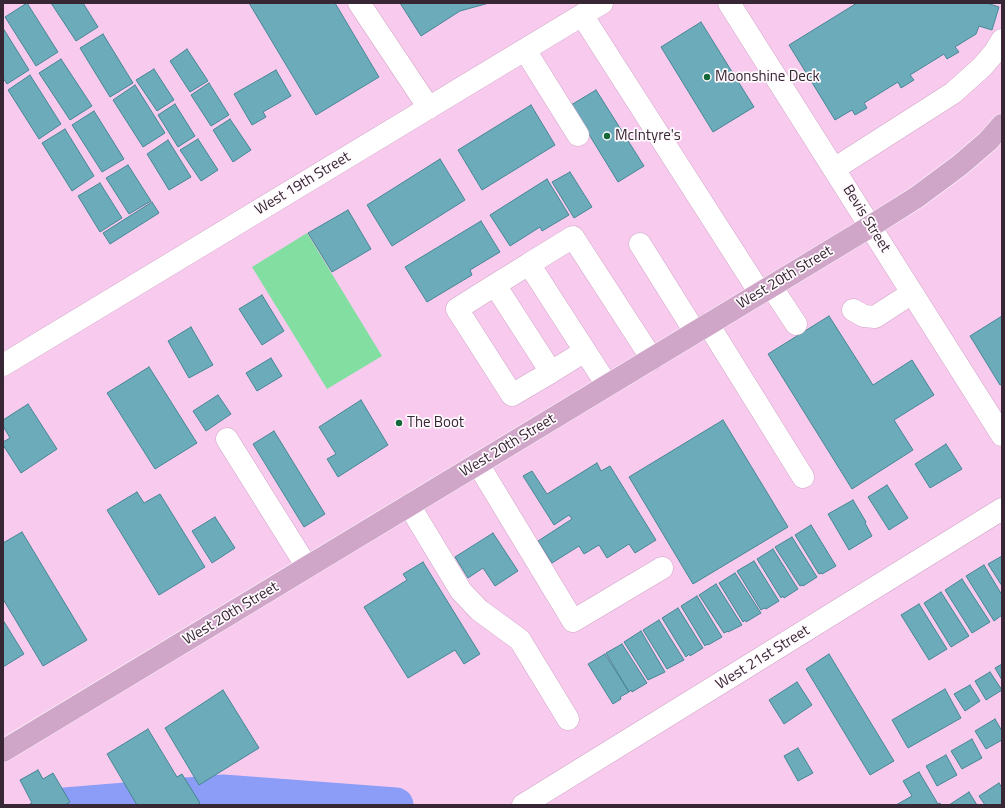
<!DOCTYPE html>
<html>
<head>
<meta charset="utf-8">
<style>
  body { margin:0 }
  #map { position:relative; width:1005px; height:808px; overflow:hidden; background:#f8cbee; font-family:"Titillium Web",sans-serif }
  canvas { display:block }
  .frame { position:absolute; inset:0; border:4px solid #372633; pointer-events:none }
</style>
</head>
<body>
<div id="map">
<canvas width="1005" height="808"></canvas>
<div class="frame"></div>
</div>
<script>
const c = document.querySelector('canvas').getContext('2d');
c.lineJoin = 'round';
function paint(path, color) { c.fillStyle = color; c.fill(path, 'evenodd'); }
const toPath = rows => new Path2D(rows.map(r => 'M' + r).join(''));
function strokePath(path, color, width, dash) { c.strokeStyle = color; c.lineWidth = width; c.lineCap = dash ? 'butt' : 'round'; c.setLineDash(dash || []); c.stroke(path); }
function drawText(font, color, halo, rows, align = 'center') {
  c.font = font + ' "Titillium Web",sans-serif'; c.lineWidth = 3.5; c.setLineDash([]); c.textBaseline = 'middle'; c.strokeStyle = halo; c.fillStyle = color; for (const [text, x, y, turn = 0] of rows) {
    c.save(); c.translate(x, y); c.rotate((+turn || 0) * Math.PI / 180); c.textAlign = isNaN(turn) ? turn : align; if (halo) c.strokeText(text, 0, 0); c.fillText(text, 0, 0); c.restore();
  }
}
paint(toPath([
  [307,233,382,356,327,389,252,267]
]), '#82dea1');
strokePath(toPath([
  [65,805,223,792,396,805]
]), '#8b9df6', 35);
const building = toPath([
  [27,3,58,52,36,66,5,17,27,3],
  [51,3,83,3,98,27,76,41,51,3],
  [249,3,335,3,379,77,316,115,249,3],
  [400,3,489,3,460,11,421,36,400,3],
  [857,3,987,3,999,7,992,30,979,26,976,34,955,47,959,52,947,59,944,54,910,75,914,80,901,88,898,82,864,103,867,108,855,115,852,110,835,120,789,45,857,3],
  [701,22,754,107,713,132,661,47,701,22],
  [3,28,29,70,7,84,3,78,3,28],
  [103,34,133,83,110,97,80,48,103,34],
  [187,49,208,81,190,92,170,61,187,49],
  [61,59,92,106,70,120,39,73,61,59],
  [154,69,174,100,157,111,136,80,154,69],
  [276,70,291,96,263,112,266,117,252,125,234,94,276,70],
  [30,75,61,124,39,139,8,90,30,75],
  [209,83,229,115,211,126,191,95,209,83],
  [135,85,165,133,143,147,113,100,135,85],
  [596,90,644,166,618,182,571,105,596,90],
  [175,104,195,136,178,147,158,115,175,104],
  [531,105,555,145,482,190,458,150,531,105],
  [94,111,124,159,102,172,72,125,94,111],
  [230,119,251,150,233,162,213,130,230,119],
  [65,129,94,176,72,191,42,143,65,129],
  [198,139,218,170,201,181,180,150,198,139],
  [168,140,191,177,169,190,147,154,168,140],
  [440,159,465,200,392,246,367,205,440,159],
  [128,165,151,201,129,214,106,178,128,165],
  [570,172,592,207,574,218,552,182,570,172],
  [547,179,569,215,542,231,540,227,510,246,490,215,547,179],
  [100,183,122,218,100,232,78,196,100,183],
  [152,202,159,213,110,244,103,233,152,202],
  [348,210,371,249,332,272,308,233,348,210],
  [481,221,500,252,470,270,472,275,427,302,405,267,481,221],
  [262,295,284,331,262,345,239,309,262,295],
  [829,316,873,385,912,360,934,395,894,420,913,450,852,489,768,354,829,316],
  [1002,316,1002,384,1000,385,970,336,1002,316],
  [191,327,213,365,189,378,168,341,191,327],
  [271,358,282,376,257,391,246,373,271,358],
  [149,367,197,443,155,469,107,393,149,367],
  [218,395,231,414,206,431,193,411,218,395],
  [361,400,388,445,338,477,327,459,336,454,319,427,361,400],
  [28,404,57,449,21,473,3,445,3,442,10,438,3,426,3,420,28,404],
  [723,420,788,527,693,584,629,477,723,420],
  [274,431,325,514,304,527,253,444,274,431],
  [946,444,962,469,930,488,915,464,946,444],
  [597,463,601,471,610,466,656,540,635,553,629,544,607,558,599,545,584,554,579,546,552,563,538,541,572,519,569,515,554,525,523,476,532,471,547,494,597,463],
  [887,485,908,518,889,530,868,497,887,485],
  [137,492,144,503,160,494,205,567,159,595,107,510,137,492],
  [853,500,866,522,865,523,872,536,849,550,828,514,853,500],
  [215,517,235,548,212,563,192,531,215,517],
  [811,525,836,566,822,574,821,573,819,574,795,535,811,525],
  [22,532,87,640,43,666,3,599,3,543,22,532],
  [493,533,518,571,495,586,483,568,468,578,455,557,493,533],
  [792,537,817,577,803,586,802,585,800,586,775,547,792,537],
  [773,549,798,589,784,598,783,596,781,598,757,559,773,549],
  [1002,556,1002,586,988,564,1002,556],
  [754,561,779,601,766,609,764,608,761,610,737,571,754,561],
  [423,562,480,654,464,664,455,650,408,678,364,607,407,580,403,574,423,562],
  [984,565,1002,595,1002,615,994,621,966,576,984,565],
  [735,573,761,613,746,622,745,620,743,622,719,583,735,573],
  [962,579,990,622,972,633,945,590,962,579],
  [716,584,742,625,728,632,728,631,724,633,699,595,716,584],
  [941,592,969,636,951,647,924,603,941,592],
  [697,596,722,637,708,645,707,644,705,646,681,606,697,596],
  [919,604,947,649,929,660,901,615,919,604],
  [678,608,703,648,690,656,689,654,686,657,662,618,678,608],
  [3,620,24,654,3,667,3,620],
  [659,620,684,660,667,669,643,630,659,620],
  [641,631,665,672,648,680,624,642,641,631],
  [622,644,647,683,632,692,631,690,629,692,606,653,622,644],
  [605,654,629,692,620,697,621,699,613,704,588,664,605,654],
  [829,654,894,761,870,775,806,669,829,654],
  [1002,664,1002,680,995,668,1002,664],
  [990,672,1002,690,986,700,975,681,990,672],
  [797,682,812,705,784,724,769,700,797,682],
  [970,685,980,701,965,711,954,694,970,685],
  [945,689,961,718,908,748,892,720,945,689],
  [223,690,259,748,199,785,165,728,223,690],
  [995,719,1002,731,1002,740,986,749,975,731,995,719],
  [148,729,177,777,182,774,200,803,197,805,137,805,107,754,148,729],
  [972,739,982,758,962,769,951,751,972,739],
  [798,748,813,773,798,781,784,756,798,748],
  [946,755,957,775,937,786,926,766,946,755],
  [38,770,43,779,53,773,70,802,65,805,28,805,32,803,20,780,38,770],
  [919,772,938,804,940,803,941,805,896,805,912,796,903,781,919,772],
  [999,783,1002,788,1002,805,985,805,979,796,999,783],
  [969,792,977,805,949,805,969,792]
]);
paint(building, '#6babba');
strokePath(building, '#468694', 1);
const minor = toPath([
  [359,3,429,108],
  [729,3,1002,435],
  [582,15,760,293],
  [525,50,578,135],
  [834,169,953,93,982,67,994,53,1002,40],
  [640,244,695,332],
  [529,264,495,285,551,372,585,351],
  [495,285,457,309,512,395,551,372],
  [771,286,796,324],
  [853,310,864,316,875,317,912,293],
  [708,324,803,477],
  [3,365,602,3],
  [607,385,529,264,573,237,652,359],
  [227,439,307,567],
  [478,464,573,621,662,568],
  [409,505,461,591,479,610,520,640,568,719],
  [523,805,1002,509]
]);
const major = toPath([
  [3,751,871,226,917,197,960,165,988,141,1002,125]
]);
strokePath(minor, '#d0a4c7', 23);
strokePath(major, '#fff', 23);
strokePath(minor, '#fff', 22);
strokePath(major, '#d0a6c8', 22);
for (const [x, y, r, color] of [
  [707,77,4,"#13693a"],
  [607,136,4,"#13693a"],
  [399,423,4,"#13693a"]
]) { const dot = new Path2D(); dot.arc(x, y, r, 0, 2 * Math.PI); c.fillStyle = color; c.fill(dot); strokePath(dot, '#fffafe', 1.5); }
drawText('15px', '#372633', '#fffafe', [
  ["Moonshine Deck",715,77],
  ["McIntyre's",615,136],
  ["The Boot",407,423]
], 'left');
drawText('15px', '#372633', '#fffafe', [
  ["West 19th Street",303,184,-31],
  ["Bevis Street",866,219,58],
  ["West 20th Street",785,278,-31],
  ["West 20th Street",508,446,-31],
  ["West 20th Street",231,614,-31],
  ["West 21st Street",763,658,-32]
]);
</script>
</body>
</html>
